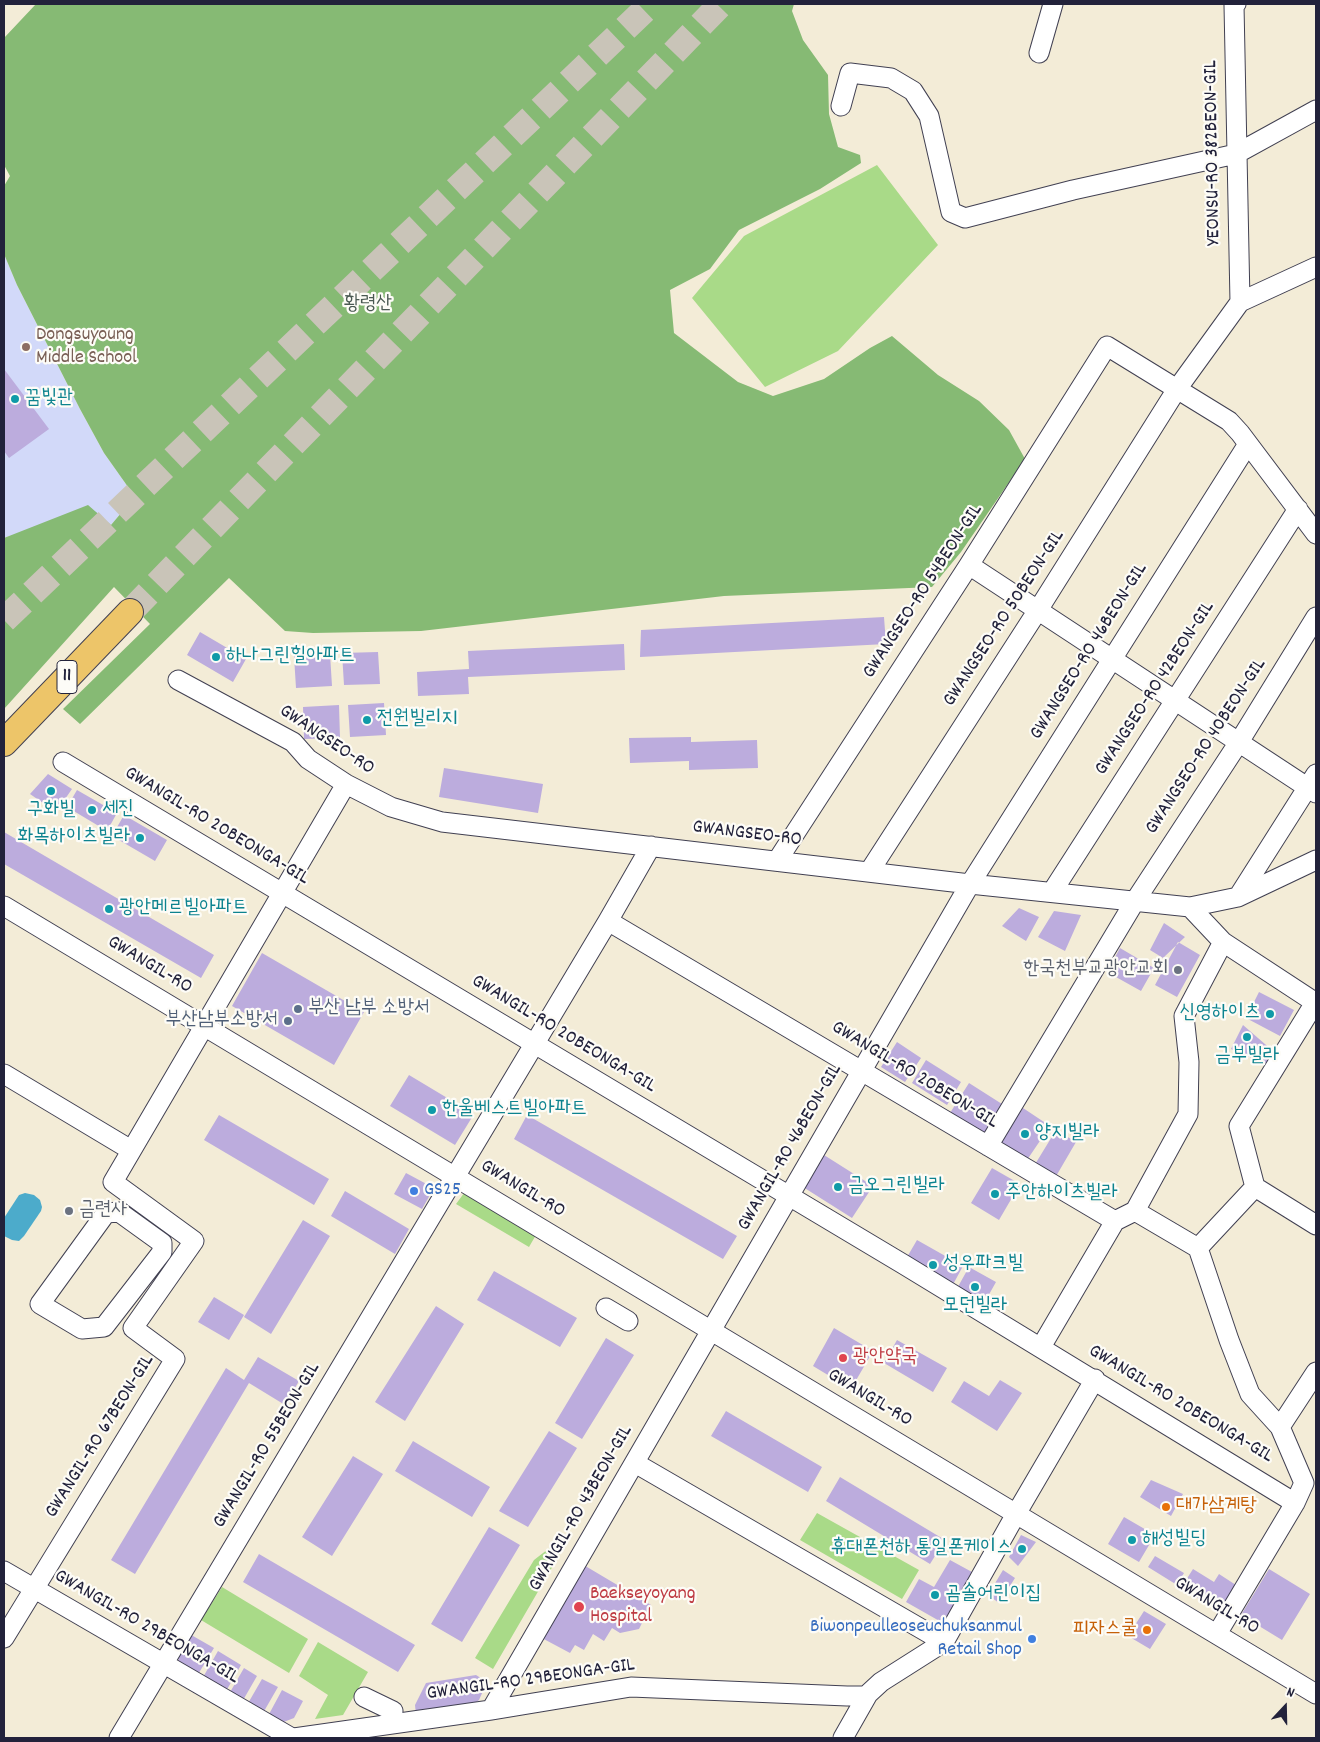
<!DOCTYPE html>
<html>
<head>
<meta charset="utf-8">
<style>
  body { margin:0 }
  #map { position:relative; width:1320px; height:1742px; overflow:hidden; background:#f3ecd7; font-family:Dekko,sans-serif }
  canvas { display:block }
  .frame { position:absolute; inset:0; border:5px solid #22223b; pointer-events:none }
  .north { position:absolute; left:1260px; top:1682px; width:50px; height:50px; -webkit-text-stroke:4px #fdfcf7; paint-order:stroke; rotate:21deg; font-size:14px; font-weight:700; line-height:20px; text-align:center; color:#22223b }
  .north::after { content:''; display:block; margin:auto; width:18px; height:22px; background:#22223b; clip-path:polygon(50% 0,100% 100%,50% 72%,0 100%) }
</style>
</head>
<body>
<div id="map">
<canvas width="1320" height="1742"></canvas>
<div class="frame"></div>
<div class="north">N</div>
</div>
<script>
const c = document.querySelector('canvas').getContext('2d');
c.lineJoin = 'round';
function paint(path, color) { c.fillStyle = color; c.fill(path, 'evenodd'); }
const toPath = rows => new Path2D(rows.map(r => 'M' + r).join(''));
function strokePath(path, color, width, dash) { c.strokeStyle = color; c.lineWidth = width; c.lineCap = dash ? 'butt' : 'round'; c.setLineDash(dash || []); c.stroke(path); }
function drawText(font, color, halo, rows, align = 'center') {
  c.font = font + ' Dekko,"Poor Story",sans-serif'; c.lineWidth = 4.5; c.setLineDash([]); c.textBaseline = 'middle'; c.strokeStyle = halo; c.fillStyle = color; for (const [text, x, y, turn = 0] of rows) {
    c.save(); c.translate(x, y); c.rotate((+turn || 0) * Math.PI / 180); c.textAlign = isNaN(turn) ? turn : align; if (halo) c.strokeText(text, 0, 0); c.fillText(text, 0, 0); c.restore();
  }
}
paint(toPath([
  [4,254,17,285,80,409,104,453,133,494,127,506,111,525,9,536,4,538]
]), '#d2d9f9');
paint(toPath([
  [877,165,938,245,838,351,765,387,692,298,744,236],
  [470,1185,540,1228,529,1247,456,1204],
  [817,1513,919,1570,902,1599,800,1540],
  [552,1546,561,1552,493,1669,475,1658,534,1560],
  [222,1587,308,1639,289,1673,201,1620],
  [318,1642,368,1672,343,1715,315,1719,328,1695,299,1676]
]), '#a9da88');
paint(toPath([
  [36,4,794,4,792,11,803,40,828,75,829,114,838,147,860,155,861,163,820,189,739,230,710,269,670,290,674,333,738,382,773,396,824,379,870,348,892,336,938,375,979,401,1009,430,1025,459,961,552,932,587,724,596,421,631,313,633,285,631,229,578,80,724,63,709,150,624,114,587,4,709,4,538,88,505,111,525,127,506,133,494,104,453,80,409,17,285,4,254,4,186,10,176,4,165,4,38]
]), '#86ba74');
paint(toPath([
  [25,1193,34,1195,40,1200,42,1207,41,1211,24,1236,19,1241,12,1240,4,1236,4,1218,19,1195]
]), '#4cabcb');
paint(toPath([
  [4,369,49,429,9,458,4,451],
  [884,617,886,644,640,657,641,630],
  [200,632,246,659,233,682,187,655],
  [624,644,625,670,468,677,469,694,418,696,417,672,469,669,468,651],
  [378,652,380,684,344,685,342,653],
  [330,654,332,686,296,688,294,656],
  [384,703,386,735,350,737,348,705],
  [339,705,340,738,304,739,303,707],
  [691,737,691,742,757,740,758,768,689,770,689,761,630,763,629,738],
  [444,768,543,784,538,813,439,797],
  [48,774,72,789,56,812,30,794],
  [77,790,117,813,107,831,67,807],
  [124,815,167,840,155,861,112,836],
  [4,832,214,955,201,978,4,864],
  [1019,908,1039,917,1026,941,1002,926],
  [1054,911,1081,915,1065,951,1038,937],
  [1164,923,1185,937,1163,958,1150,950],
  [1178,942,1200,955,1177,997,1155,985],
  [1120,948,1154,968,1141,991,1107,972],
  [262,953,364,1012,334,1065,232,1006],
  [1259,992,1294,1010,1280,1036,1246,1018],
  [1243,1025,1273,1051,1266,1064,1231,1049],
  [897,1042,921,1058,905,1082,881,1067],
  [926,1060,961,1082,947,1105,912,1083],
  [409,1075,474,1114,455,1145,390,1106],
  [969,1083,1002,1104,984,1134,950,1113],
  [1023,1108,1050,1126,1027,1160,1000,1141],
  [219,1115,329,1179,314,1205,204,1140],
  [527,1115,737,1236,723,1259,514,1139],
  [1056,1130,1076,1142,1055,1178,1034,1166],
  [824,1155,873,1186,852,1218,803,1187],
  [992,1168,1020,1184,999,1220,971,1203],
  [406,1173,434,1188,422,1209,394,1194],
  [345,1191,409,1229,395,1254,331,1216],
  [303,1220,330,1236,271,1334,244,1317],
  [917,1240,963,1266,950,1290,903,1264],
  [969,1267,996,1282,982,1307,955,1292],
  [494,1271,577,1318,560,1347,477,1300],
  [214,1297,244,1315,229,1340,198,1322],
  [436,1306,464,1324,405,1421,375,1402],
  [834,1328,873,1351,851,1389,813,1366],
  [606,1338,634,1355,582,1439,555,1423],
  [897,1340,947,1368,933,1392,884,1363],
  [258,1357,299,1381,285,1405,249,1383,135,1574,111,1560,226,1368,244,1380],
  [1000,1380,1022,1393,997,1431,951,1402,964,1381,989,1396],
  [726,1411,822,1467,808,1492,711,1436],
  [549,1431,577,1448,528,1527,499,1511],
  [413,1441,490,1487,472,1517,395,1471],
  [353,1456,383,1474,332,1556,302,1537],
  [840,1477,945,1540,930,1564,826,1501],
  [1151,1480,1183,1494,1171,1516,1140,1497],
  [1124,1517,1155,1535,1139,1562,1108,1544],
  [489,1527,520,1545,462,1642,431,1624],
  [1021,1535,1036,1542,1018,1566,1009,1557],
  [259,1554,415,1645,398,1672,243,1582],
  [1155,1556,1184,1573,1177,1585,1148,1567],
  [950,1560,972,1572,943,1623,906,1602,919,1579,934,1587],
  [582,1564,651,1605,639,1629,620,1633,612,1628,604,1641,593,1634,584,1650,575,1645,570,1653,540,1637],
  [1193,1569,1214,1582,1219,1574,1239,1587,1223,1613,1181,1588],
  [1269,1569,1310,1594,1282,1640,1241,1615],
  [1003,1570,1015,1578,999,1603,988,1595],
  [1144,1611,1166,1624,1150,1649,1128,1636],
  [186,1632,214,1648,197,1676,180,1666,176,1649],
  [218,1651,241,1665,225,1693,202,1679],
  [244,1668,257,1676,242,1702,229,1694],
  [476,1675,487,1682,479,1700,472,1706,416,1715,415,1705,426,1683],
  [262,1679,278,1687,263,1713,247,1705],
  [282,1690,303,1701,294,1718,281,1723,268,1716]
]), '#bcacdd');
strokePath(toPath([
  [130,612,721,4],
  [4,620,651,4]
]), '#c9c4b8', 26, [26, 13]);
const minor = toPath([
  [1236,4,1234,5,1240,302],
  [1039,53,1053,4],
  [841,106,850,73,891,78,913,91,929,116,951,212,965,218,1073,190,1236,154,1316,110],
  [969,565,1316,793],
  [178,680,293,742,308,759,346,784,391,807,442,822,970,884,1190,907,1238,897,1316,860],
  [63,762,903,1264,1295,1503],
  [777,861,969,565,1107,346,1229,421,1240,433,1316,534],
  [869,872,1038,610,1177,389,1240,302,1316,267],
  [1052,892,1298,509],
  [1238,897,1316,774],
  [4,906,1316,1694],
  [1190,907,1223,942,1316,1003],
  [608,921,1115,1221,1135,1211],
  [1316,1001,1239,1126,1255,1187,1316,1225],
  [4,1074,131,1150],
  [988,1146,1135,901,1239,742,1316,617],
  [1135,1211,1198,1248,1229,1340,1250,1394,1280,1427,1304,1483,1295,1503,1217,1634],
  [1135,1211,1188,1114,1189,1062,1184,1016,1223,942],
  [119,1212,162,1243,162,1252,104,1327,82,1329,40,1304,106,1213,119,1212],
  [1198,1248,1255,1187],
  [606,1308,628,1321],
  [1041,1347,1115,1221],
  [1280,1427,1316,1372],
  [635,1463,944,1642],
  [4,1571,292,1738],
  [4,1638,175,1359,133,1328,194,1241,113,1182,346,784],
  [364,1697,393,1711],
  [491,1710,970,884,1248,444],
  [119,1738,608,921,651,846],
  [294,1738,491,1710,631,1687,847,1696,866,1696],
  [843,1738,868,1694,881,1682,944,1642,1016,1514,1095,1379]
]);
const highway = toPath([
  [4,743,130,612]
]);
strokePath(minor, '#414052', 21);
strokePath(highway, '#414052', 28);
strokePath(minor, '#fff', 19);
strokePath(highway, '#edc569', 26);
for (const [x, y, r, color] of [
  [26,347,5,"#8d6e63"],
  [15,399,5,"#0f9aa8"],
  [216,657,5,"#0f9aa8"],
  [367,720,5,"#0f9aa8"],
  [51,791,5,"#0f9aa8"],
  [92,810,5,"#0f9aa8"],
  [140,838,5,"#0f9aa8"],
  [109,909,5,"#0f9aa8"],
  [1178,970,5,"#6b7280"],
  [298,1009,5,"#5c6f8a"],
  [1270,1014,5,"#0f9aa8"],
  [288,1021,5,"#5c6f8a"],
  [1247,1037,5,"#0f9aa8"],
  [432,1110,5,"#0f9aa8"],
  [1025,1134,5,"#0f9aa8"],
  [838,1187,5,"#0f9aa8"],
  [414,1191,5,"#3f7fe0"],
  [995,1194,5,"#0f9aa8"],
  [69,1211,5,"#6b7280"],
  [933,1265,5,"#0f9aa8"],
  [975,1287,5,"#0f9aa8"],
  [843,1358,5,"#e0444e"],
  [1166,1507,5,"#e8710a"],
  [1132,1540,5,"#0f9aa8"],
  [1022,1549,5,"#0f9aa8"],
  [935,1595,5,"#0f9aa8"],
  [579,1607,6,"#e0444e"],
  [1147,1630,5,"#e8710a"],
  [1032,1639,5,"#3f7fe0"]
]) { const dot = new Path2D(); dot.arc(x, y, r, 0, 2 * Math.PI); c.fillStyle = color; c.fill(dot); strokePath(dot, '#fdfcf7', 2); }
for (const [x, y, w] of [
  [67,677,20]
]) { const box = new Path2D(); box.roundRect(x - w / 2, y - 16.5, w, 33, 4); c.fillStyle = '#fdfcf7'; c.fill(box); strokePath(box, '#22223b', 1); }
drawText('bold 19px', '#22223b', null, [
  ["11",67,677]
]);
drawText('20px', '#22223b', '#fdfcf7', [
  ["YEONSU-RO 382BEON-GIL",1214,153,-91],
  ["GWANGSEO-RO 54BEON-GIL",924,592,-57],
  ["GWANGSEO-RO 50BEON-GIL",1005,619,-57],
  ["GWANGSEO-RO 46BEON-GIL",1090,652,-58],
  ["GWANGSEO-RO 42BEON-GIL",1156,689,-57],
  ["GWANGSEO-RO",326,741,34],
  ["GWANGSEO-RO 40BEON-GIL",1207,747,-57],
  ["GWANGIL-RO 20BEONGA-GIL",216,827,31],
  ["GWANGSEO-RO",747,835,7],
  ["GWANGIL-RO",149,966,31],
  ["GWANGIL-RO 20BEONGA-GIL",563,1035,31],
  ["GWANGIL-RO 20BEON-GIL",914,1076,31],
  ["GWANGIL-RO 46BEON-GIL",791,1148,-60],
  ["GWANGIL-RO",522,1190,31],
  ["GWANGIL-RO",869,1399,31],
  ["GWANGIL-RO 20BEONGA-GIL",1180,1405,31],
  ["GWANGIL-RO 67BEON-GIL",101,1437,-58],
  ["GWANGIL-RO 55BEON-GIL",268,1446,-59],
  ["GWANGIL-RO 43BEON-GIL",582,1509,-60],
  ["GWANGIL-RO",1216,1607,31],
  ["GWANGIL-RO 29BEONGA-GIL",146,1628,30],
  ["GWANGIL-RO 29BEONGA-GIL",531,1681,-8]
]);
drawText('20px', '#4a5952', '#fdfcf7', [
  ["황령산",368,305]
]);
drawText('20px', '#785e54', '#fdfcf7', [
  ["Dongsuyoung",36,336],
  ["Middle School",36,359]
], 'left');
drawText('20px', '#0d838f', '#fdfcf7', [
  ["꿈빛관",25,399],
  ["하나그린힐아파트",226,657],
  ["전원빌리지",377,720],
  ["세진",102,810],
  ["구화빌",51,811,"center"],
  ["화목하이츠빌라",130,838,"right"],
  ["광안메르빌아파트",119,909],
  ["신영하이츠",1260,1014,"right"],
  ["금부빌라",1247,1057,"center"],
  ["한울베스트빌아파트",442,1110],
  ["양지빌라",1035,1134],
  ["금오그린빌라",848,1187],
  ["주안하이츠빌라",1005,1194],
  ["성우파크빌",943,1265],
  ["모던빌라",975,1307,"center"],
  ["해성빌딩",1142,1540],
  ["휴대폰천하 통일폰케이스",1012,1549,"right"],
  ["곰솔어린이집",945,1595]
], 'left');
drawText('20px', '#5b616d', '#fdfcf7', [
  ["한국천부교광안교회",1168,970],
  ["금련사",79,1211,"left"]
], 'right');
drawText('20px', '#4e5e75', '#fdfcf7', [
  ["부산 남부 소방서",308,1009],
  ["부산남부소방서",278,1021,"right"]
], 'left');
drawText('20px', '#366cbe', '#fdfcf7', [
  ["GS25",424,1191],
  ["Biwonpeulleoseuchuksanmul",1022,1628,"right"],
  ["Retail Shop",1022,1651,"right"]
], 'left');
drawText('20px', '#be3a42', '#fdfcf7', [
  ["광안약국",853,1358],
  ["Baekseyoyang",590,1595],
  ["Hospital",590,1618]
], 'left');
drawText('20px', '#c56008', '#fdfcf7', [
  ["대가삼계탕",1176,1507],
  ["피자스쿨",1137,1630,"right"]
], 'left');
</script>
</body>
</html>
